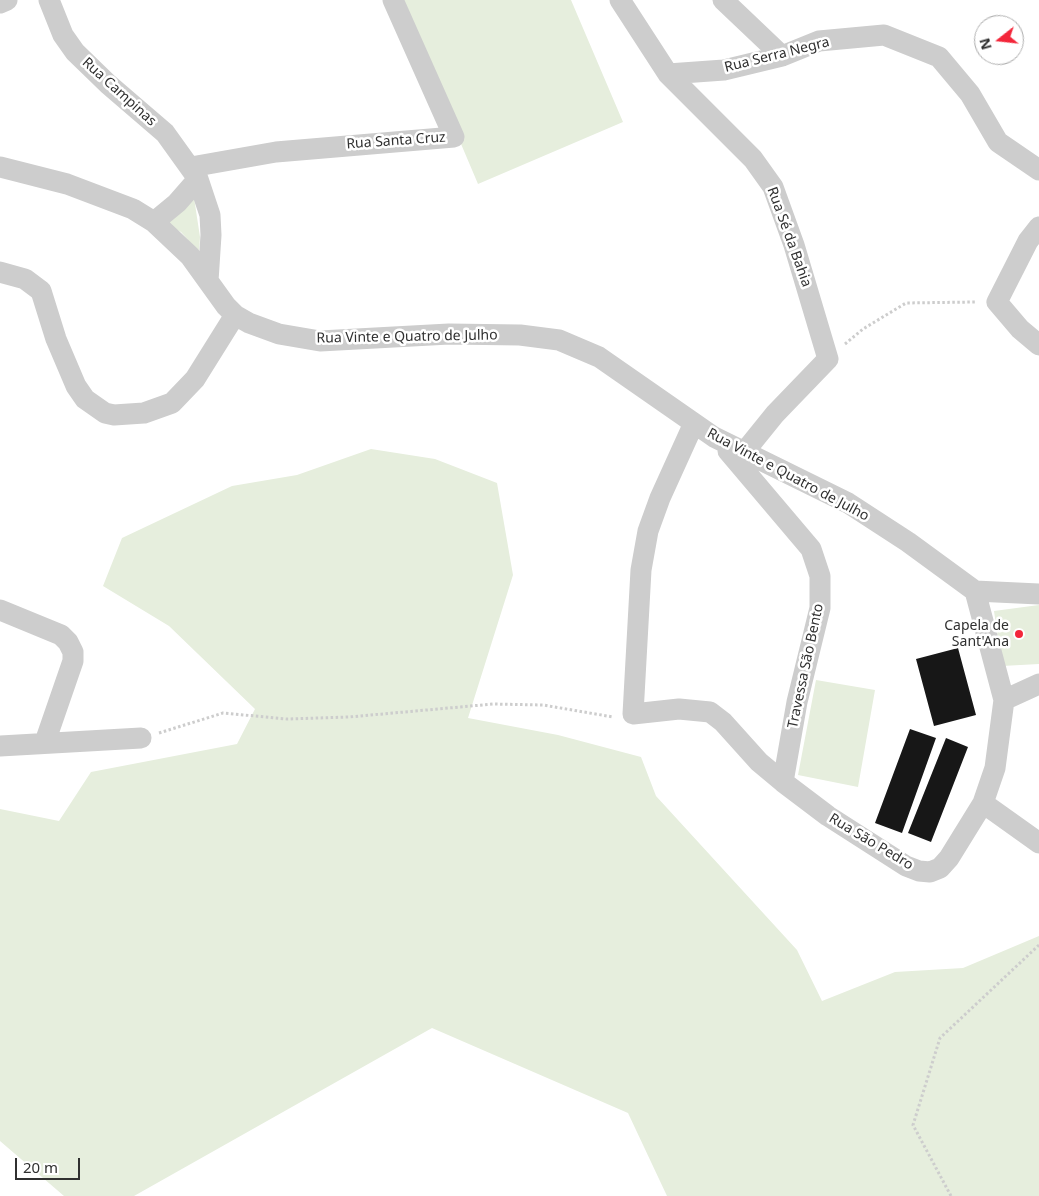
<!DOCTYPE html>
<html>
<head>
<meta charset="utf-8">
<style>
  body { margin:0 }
  #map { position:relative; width:1039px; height:1196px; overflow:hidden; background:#fff; font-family:"Noto Sans",sans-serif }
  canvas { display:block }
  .north { position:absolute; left:974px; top:15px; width:50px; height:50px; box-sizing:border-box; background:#fff; border:1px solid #acacac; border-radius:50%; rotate:254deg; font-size:14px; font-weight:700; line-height:20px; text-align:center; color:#303030 }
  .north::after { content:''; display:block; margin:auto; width:18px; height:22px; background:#f3263a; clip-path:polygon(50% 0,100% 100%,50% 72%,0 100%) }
  .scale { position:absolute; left:15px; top:1158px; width:65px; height:22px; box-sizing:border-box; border:2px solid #303030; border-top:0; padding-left:6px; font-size:15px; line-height:18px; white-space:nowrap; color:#303030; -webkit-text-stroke:4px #fff; paint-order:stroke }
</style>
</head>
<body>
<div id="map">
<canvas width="1039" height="1196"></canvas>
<div class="north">N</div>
<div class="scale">20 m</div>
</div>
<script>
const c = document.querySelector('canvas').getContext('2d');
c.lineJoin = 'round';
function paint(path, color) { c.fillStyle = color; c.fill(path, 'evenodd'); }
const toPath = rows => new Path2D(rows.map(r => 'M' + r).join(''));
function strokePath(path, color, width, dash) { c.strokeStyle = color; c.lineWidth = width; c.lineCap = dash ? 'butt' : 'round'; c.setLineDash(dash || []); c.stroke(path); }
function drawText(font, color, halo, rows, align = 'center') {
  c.font = font + ' "Noto Sans",sans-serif'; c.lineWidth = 5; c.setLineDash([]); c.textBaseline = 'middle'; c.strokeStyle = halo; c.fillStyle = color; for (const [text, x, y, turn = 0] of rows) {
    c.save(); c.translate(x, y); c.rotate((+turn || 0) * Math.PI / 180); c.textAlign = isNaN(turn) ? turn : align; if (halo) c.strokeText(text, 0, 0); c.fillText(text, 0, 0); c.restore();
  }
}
paint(toPath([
  [400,0,571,0,623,122,478,184],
  [193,191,200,237,199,252,181,232,164,224],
  [371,449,435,459,497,483,513,575,468,718,558,735,641,757,656,796,797,950,822,1001,895,972,963,968,1039,936,1039,1196,667,1196,628,1113,432,1028,134,1196,64,1196,0,1141,0,809,59,821,91,772,237,744,255,709,169,626,103,586,122,538,232,486,297,475],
  [1039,605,1039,664,1002,666,994,611],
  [816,680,875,690,858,787,798,775]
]), '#e6eedd');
paint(toPath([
  [958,648,976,715,934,726,916,659],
  [910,729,936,738,902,833,875,823],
  [946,738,968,747,931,842,908,833]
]), '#171717');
strokePath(toPath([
  [845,344,863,329,906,303,976,302],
  [159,733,223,713,287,719,349,717,493,704,543,705,613,717],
  [951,1196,913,1125,940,1038,1039,945]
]), '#cdcdcd', 3, [2.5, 2.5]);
strokePath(toPath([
  [49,0,63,35,75,52,108,84,165,133,198,179,210,215,211,235,208,281],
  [620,0,668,74,753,159,773,187,794,245,828,359,775,414,737,461],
  [723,0,782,56],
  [0,3,7,0],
  [668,74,724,70,782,56,819,41,884,35,939,57,970,94,998,142,1039,170],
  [0,167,67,184,133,209,154,222,190,256,226,306,235,315,249,323,279,334,320,341,449,334,520,335,559,340,599,357,714,437,848,503,908,542,975,591,1039,594],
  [191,167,276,152,454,137,393,0],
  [154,222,177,203,198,179],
  [1039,227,1028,241,997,302,1020,329,1039,345],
  [0,272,25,279,41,291,56,339,76,386,85,399,105,413,114,415,144,413,172,403,195,379,235,315],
  [694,423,660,498,648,531,641,570,633,714,679,709,710,712,723,722,759,762,783,782,828,816,906,866,919,871,930,872,940,868,949,858,983,803,995,768,1004,700,975,591],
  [728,451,811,549,820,576,820,608,797,702,783,782],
  [0,610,61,635,68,642,73,652,73,661,45,742],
  [1004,700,1039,684],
  [0,746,141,738],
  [983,803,1039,843]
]), '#cdcdcd', 21);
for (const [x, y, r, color] of [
  [1019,634,5,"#f3263a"]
]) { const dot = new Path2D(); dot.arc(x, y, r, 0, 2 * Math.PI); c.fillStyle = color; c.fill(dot); strokePath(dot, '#fff', 2); }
drawText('14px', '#303030', '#fff', [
  ["Rua Serra Negra",777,55,-14],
  ["Rua Campinas",119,92,42],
  ["Rua Santa Cruz",396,141,-4],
  ["Rua Sé da Bahia",789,237,70],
  ["Rua Vinte e Quatro de Julho",407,337,-1],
  ["Rua Vinte e Quatro de Julho",788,475,28],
  ["Travessa São Bento",806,666,-78],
  ["Rua São Pedro",871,842,31]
]);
drawText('14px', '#303030', '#fff', [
  ["Capela de",1009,626],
  ["Sant'Ana",1009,642]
], 'right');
</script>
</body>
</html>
